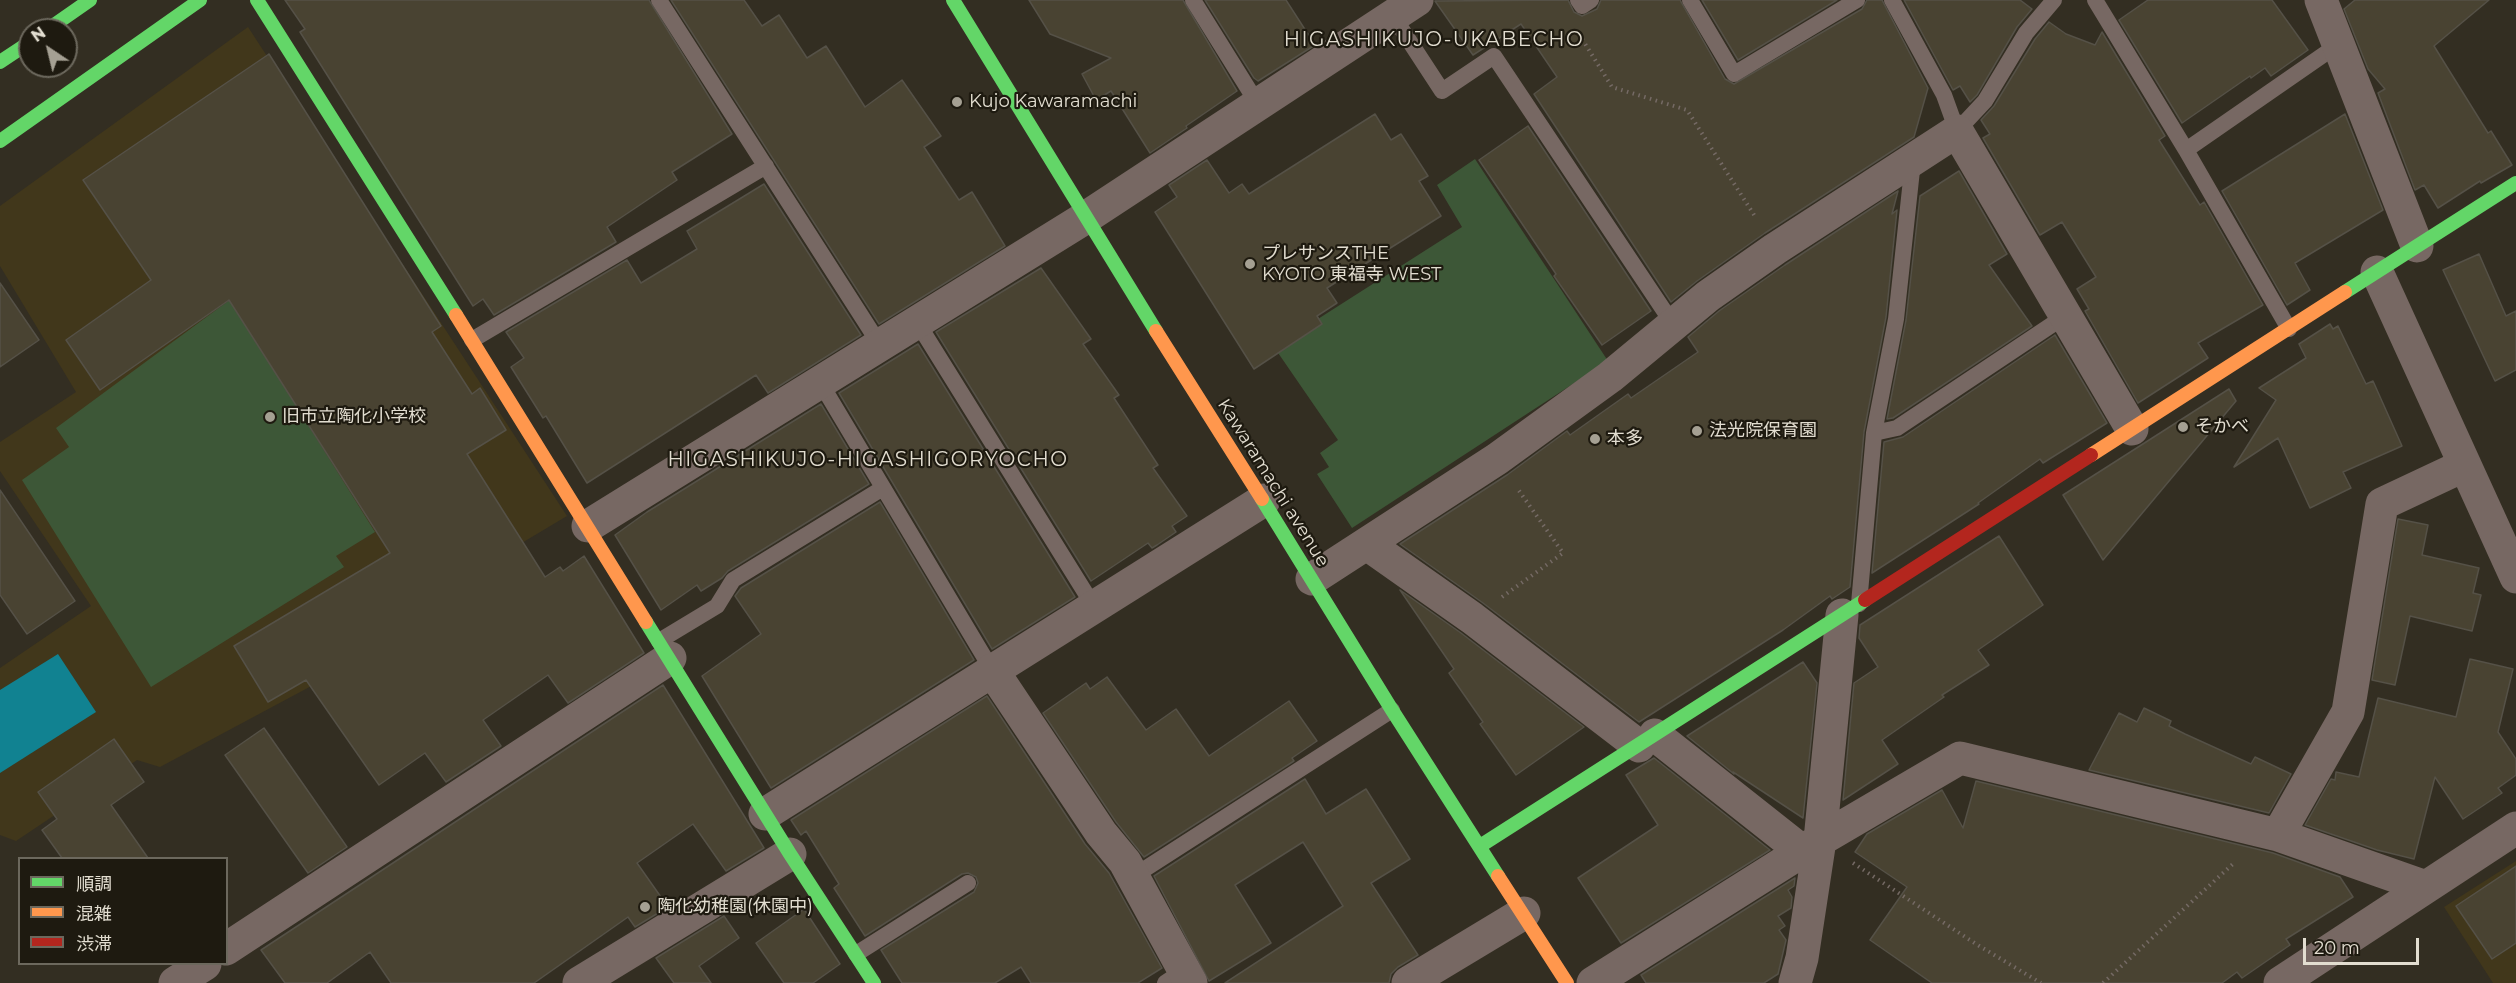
<!DOCTYPE html>
<html>
<head>
<meta charset="utf-8">
<style>
  body { margin:0 }
  #map { position:relative; width:2516px; height:983px; overflow:hidden; background:#332e22; font-family:Montserrat,"Noto Sans JP",sans-serif }
  canvas { display:block }
  .legend { position:absolute; left:18px; top:857px; width:210px; height:108px; box-sizing:border-box; background:#1e1a10; border:2px solid #6c685d; margin:0; padding:8px 10px; list-style:none; font-size:18px; color:#e2ddd0 }
  .legend li { display:flex; align-items:center; gap:12px; height:30px }
  .legend b { width:30px; border:2px solid #6c685d }
  .north { position:absolute; left:18px; top:18px; width:60px; height:60px; box-sizing:border-box; background:#1e1a10; border:2px solid #6c685d; border-radius:50%; rotate:325deg; font-size:16px; font-weight:700; line-height:24px; text-align:center; color:#e2ddd0 }
  .north::after { content:''; display:block; margin:auto; width:21px; height:27px; background:#a5a093; clip-path:polygon(50% 0,100% 100%,50% 72%,0 100%) }
  .scale { position:absolute; left:2303px; top:938px; width:116px; height:27px; box-sizing:border-box; border:3px solid #e2ddd0; border-top:0; padding-left:8px; font-size:18px; line-height:21px; white-space:nowrap; color:#e2ddd0; -webkit-text-stroke:4px #1e1a10; paint-order:stroke }
</style>
</head>
<body>
<div id="map">
<canvas width="2516" height="983"></canvas>
<ul class="legend">
<li><b style="height:8px;background:#63d668"></b>順調</li>
<li><b style="height:8px;background:#ff974d"></b>混雑</li>
<li><b style="height:8px;background:#b3261e"></b>渋滞</li>
</ul>
<div class="north">N</div>
<div class="scale">20 m</div>
</div>
<script>
const c = document.querySelector('canvas').getContext('2d');
c.lineJoin = 'round';
function paint(path, color) { c.fillStyle = color; c.fill(path, 'evenodd'); }
const toPath = rows => new Path2D(rows.map(r => 'M' + r).join(''));
function strokePath(path, color, width, dash) { c.strokeStyle = color; c.lineWidth = width; c.lineCap = dash ? 'butt' : 'round'; c.setLineDash(dash || []); c.stroke(path); }
function drawText(font, color, halo, rows, align = 'center') {
  c.font = font + ' Montserrat,"Noto Sans JP",sans-serif'; c.lineWidth = 4.5; c.setLineDash([]); c.textBaseline = 'middle'; c.strokeStyle = halo; c.fillStyle = color; for (const [text, x, y, turn = 0] of rows) {
    c.save(); c.translate(x, y); c.rotate((+turn || 0) * Math.PI / 180); c.textAlign = isNaN(turn) ? turn : align; if (halo) c.strokeText(text, 0, 0); c.fillText(text, 0, 0); c.restore();
  }
}
paint(toPath([
  [248,27,567,516,505,553,345,668,160,767,137,760,16,841,0,835,0,668,91,606,0,471,0,442,76,392,0,266,0,206],
  [2516,861,2516,983,2493,983,2444,907]
]), '#41371b');
paint(toPath([
  [1475,159,1608,361,1352,528,1317,474,1329,467,1320,453,1338,440,1274,347,1462,227,1437,185],
  [235,296,255,340,375,532,336,556,344,567,151,687,22,480,69,447,56,428]
]), '#3d5737');
paint(toPath([
  [58,654,96,712,0,773,0,690]
]), '#118291');
const building = toPath([
  [285,0,649,0,732,134,672,172,677,180,607,227,616,242,494,315,483,299,473,306,300,32,305,29,285,0],
  [671,0,744,0,762,26,779,15,807,58,826,46,865,107,902,80,941,136,924,147,959,200,972,192,1005,246,879,324,671,0],
  [1029,0,1183,0,1237,91,1186,126,1187,128,1150,153,1111,91,1096,100,1082,74,1111,58,1050,34,1029,0],
  [1205,0,1286,0,1315,45,1258,81,1254,78,1205,0],
  [1568,0,1574,12,1582,16,1597,9,1601,0,1680,0,1725,79,1734,84,1862,9,1867,0,1882,0,1928,88,1914,137,1765,233,1697,281,1671,302,1534,94,1557,77,1521,24,1473,55,1435,1,1568,0],
  [1702,0,1837,0,1738,60,1702,0],
  [1904,0,2020,0,2032,9,2017,27,1977,95,1970,102,1960,86,1953,90,1904,0],
  [2148,0,2272,0,2308,50,2271,76,2265,68,2251,78,2250,76,2182,123,2119,20,2148,0],
  [2355,0,2489,0,2434,46,2488,133,2491,131,2512,165,2481,183,2480,181,2438,208,2424,185,2415,190,2378,93,2385,89,2368,69,2344,9,2355,0],
  [2049,22,2066,34,2095,45,2102,32,2165,136,2159,140,2200,205,2204,202,2263,305,2198,343,2208,358,2138,403,2085,311,2089,309,2077,289,2096,277,2062,222,2040,235,1983,138,1990,134,1981,120,1994,106,2035,39,2049,22],
  [269,54,441,326,432,332,472,394,480,388,506,430,467,454,545,577,560,567,563,571,584,556,644,653,568,703,548,675,483,720,501,746,446,782,425,753,379,785,306,680,268,702,234,646,390,553,229,300,100,390,66,340,151,280,83,180,269,54],
  [1375,114,1391,140,1401,134,1428,176,1419,181,1441,216,1327,288,1337,303,1317,316,1322,324,1254,369,1155,212,1177,197,1169,185,1207,160,1229,193,1242,184,1249,194,1375,114],
  [2345,114,2383,210,2295,263,2310,290,2287,305,2222,191,2345,114],
  [1528,126,1651,311,1602,345,1554,276,1556,274,1479,160,1528,126],
  [1959,171,2007,254,1989,265,2032,326,1893,418,1887,419,1906,320,1920,196,1959,171],
  [764,184,861,335,768,393,756,375,587,483,546,416,543,418,511,367,524,358,506,332,627,260,641,283,697,249,687,231,764,184],
  [1898,191,1892,214,1897,210,1886,317,1864,432,1850,587,1832,599,1830,596,1783,630,1639,722,1483,603,1400,544,1507,475,1567,431,1570,435,1628,394,1631,398,1698,352,1688,337,1719,311,1785,265,1898,191],
  [2479,254,2506,316,2516,311,2516,370,2495,381,2443,270,2479,254],
  [1041,268,1091,339,1083,344,1119,395,1114,398,1158,465,1153,468,1187,516,1172,526,1176,532,1157,545,1152,548,1148,543,1091,581,936,332,1041,268],
  [0,283,39,340,0,367,0,283],
  [2330,324,2333,329,2338,326,2366,384,2373,381,2402,446,2343,472,2351,488,2310,508,2278,438,2234,467,2276,400,2259,388,2306,358,2299,344,2330,324],
  [2055,335,2107,423,2043,463,2040,459,1978,503,1979,504,1872,573,1884,442,1903,437,2055,335],
  [918,344,1075,597,992,649,839,393,918,344],
  [2229,389,2236,401,2103,560,2063,495,2229,389],
  [821,404,869,484,728,571,722,578,701,591,697,585,661,610,615,535,647,512,821,404],
  [0,490,75,601,27,634,0,595,0,490],
  [880,502,974,660,771,788,702,676,761,634,735,596,741,588,880,502],
  [2398,519,2428,525,2422,555,2479,568,2473,593,2481,595,2472,631,2410,616,2395,685,2372,680,2398,519],
  [1999,536,2043,605,1978,650,1989,665,1942,695,1944,697,1882,740,1898,764,1843,800,1854,683,1878,667,1859,638,1860,625,1999,536],
  [1400,590,1461,633,1584,727,1516,775,1480,724,1483,722,1449,673,1454,669,1400,590],
  [2470,659,2513,669,2498,732,2516,759,2516,775,2498,788,2502,793,2463,819,2435,777,2414,859,2377,850,2305,825,2331,779,2335,780,2336,772,2359,777,2378,698,2456,717,2470,659],
  [1803,662,1817,683,1803,818,1733,772,1734,774,1687,736,1803,662],
  [1107,677,1146,730,1176,709,1209,756,1289,701,1317,741,1292,758,1294,761,1144,857,1116,822,1043,713,1086,683,1090,689,1107,677],
  [663,685,764,848,726,871,693,824,637,863,668,907,635,927,628,917,534,983,391,983,370,952,327,983,285,983,261,950,663,685],
  [987,696,1085,844,1109,873,1162,968,1138,983,1031,983,1021,967,995,983,902,983,881,950,974,892,978,883,976,877,968,873,962,874,865,936,834,888,839,884,806,831,801,835,791,820,987,696],
  [2144,708,2171,721,2169,726,2185,734,2251,764,2255,757,2291,774,2269,813,2089,770,2119,713,2137,722,2144,708],
  [264,728,347,847,308,873,225,755,264,728],
  [114,739,144,782,111,805,148,858,62,858,42,830,57,819,38,792,114,739],
  [1654,758,1770,850,1621,943,1578,878,1658,825,1626,775,1654,758],
  [1305,779,1326,814,1366,789,1410,859,1371,883,1418,955,1398,967,1391,974,1389,983,1225,983,1343,906,1303,842,1235,885,1271,943,1209,981,1154,876,1305,779],
  [1976,781,2273,853,2340,877,2353,897,2286,939,2290,945,2242,978,2237,972,2222,983,1932,983,1870,940,1907,887,1855,852,1867,834,1942,790,1963,828,1976,781],
  [2516,866,2516,943,2492,959,2456,906,2516,866],
  [1795,878,1794,886,1788,890,1792,897,1791,908,1778,916,1785,926,1779,930,1786,940,1778,974,1764,983,1646,983,1641,975,1795,878],
  [804,909,840,964,813,983,784,983,756,943,804,909],
  [724,916,739,938,699,966,711,983,674,983,656,958,724,916]
]);
paint(building, '#494332');
strokePath(building, '#555147', 1.5);
strokePath(toPath([
  [1579,34,1612,87,1687,110,1756,218],
  [1502,597,1563,553,1517,488],
  [1853,863,1976,944,2041,983],
  [2103,983,2235,862]
]), '#756a65', 4, [1.5, 4.5]);
strokePath(toPath([
  [659,0,880,345],
  [1193,0,1259,106],
  [1578,0,1582,6,1591,0],
  [1690,0,1734,74,1857,0],
  [1892,0,1944,95,1957,131,1985,101,2026,33,2054,0],
  [2095,0,2186,150,2289,329],
  [1393,16,1442,91,1494,56,1673,324],
  [2186,150,2339,44],
  [917,322,1093,605],
  [472,340,766,166],
  [820,382,992,670],
  [1874,433,1897,428,2065,316],
  [1859,604,1874,433,1896,319,1913,161],
  [659,641,717,606,733,580,883,488],
  [1134,876,1392,710],
  [856,954,968,883],
  [1165,983,1183,971]
]), '#776863', 16);
strokePath(toPath([
  [2321,0,2417,246],
  [2377,272,2516,577],
  [588,526,1085,218,1417,0],
  [1367,544,1472,618,1639,746],
  [1312,579,1497,459,1610,377,1708,296,1775,249,1957,131,2132,429],
  [992,670,1101,833,1125,862,1191,983],
  [1655,735,1803,852],
  [765,814,1264,500],
  [2278,835,2348,712,2382,504,2465,465],
  [226,949,670,658],
  [175,983,205,964],
  [579,983,790,854],
  [1408,983,1524,913],
  [1593,983,1820,840,1960,758,2278,835,2426,887],
  [1795,983,1802,958,1820,840,1842,615],
  [2280,983,2516,828]
]), '#776863', 33);
strokePath(toPath([
  [257,0,456,315],
  [953,0,1156,331],
  [47,30,90,0],
  [0,62,30,42],
  [0,141,200,0],
  [2345,292,2516,183],
  [1262,499,1392,710,1498,876],
  [646,622,790,854,874,983],
  [1480,846,1865,600]
]), '#63d668', 14);
strokePath(toPath([
  [456,315,646,622],
  [1156,331,1262,499],
  [2091,455,2345,292],
  [1498,876,1567,983]
]), '#ff974d', 14);
strokePath(toPath([
  [1865,600,2091,455]
]), '#b3261e', 14);
for (const [x, y, r, color] of [
  [957,102,6,"#a5a093"],
  [1250,264,6,"#a5a093"],
  [270,417,6,"#a5a093"],
  [2183,427,6,"#a5a093"],
  [1697,431,6,"#a5a093"],
  [1595,439,6,"#a5a093"],
  [645,907,6,"#a5a093"]
]) { const dot = new Path2D(); dot.arc(x, y, r, 0, 2 * Math.PI); c.fillStyle = color; c.fill(dot); strokePath(dot, '#1e1a10', 2); }
drawText('18px', '#e2ddd0', '#1e1a10', [
  ["Kujo Kawaramachi",969,102],
  ["プレサンスTHE",1262,254],
  ["KYOTO 東福寺 WEST",1262,275],
  ["旧市立陶化小学校",282,417],
  ["そかべ",2195,427],
  ["法光院保育園",1709,431],
  ["本多",1607,439],
  ["陶化幼稚園(休園中)",657,907]
], 'left');
drawText('18px', '#e2ddd0', '#1e1a10', [
  ["Kawaramachi avenue",1273,483,58]
]);
c.letterSpacing = '1.5px';
drawText('20px', '#e2ddd0', '#1e1a10', [
  ["HIGASHIKUJO-UKABECHO",1434,40],
  ["HIGASHIKUJO-HIGASHIGORYOCHO",868,460]
]);
c.letterSpacing = '0px';
</script>
</body>
</html>
